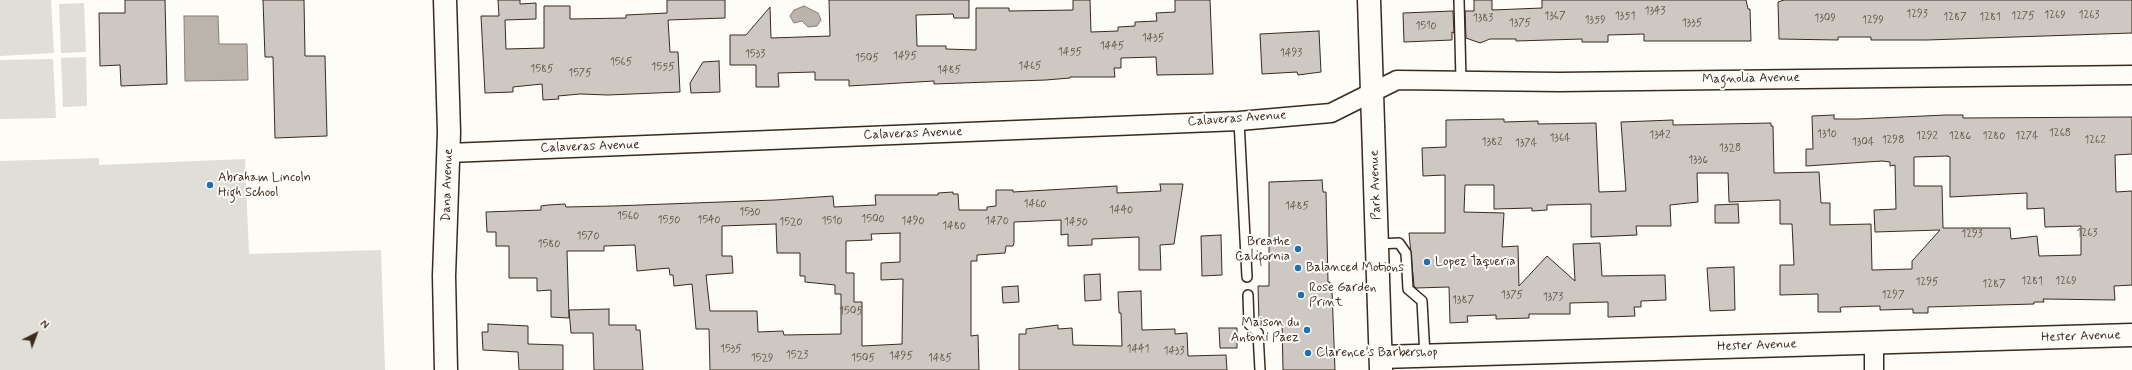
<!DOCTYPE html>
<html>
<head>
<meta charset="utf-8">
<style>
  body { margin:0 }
  #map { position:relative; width:2132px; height:370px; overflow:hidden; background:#fdfcf7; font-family:Mynerve,sans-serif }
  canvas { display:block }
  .north { position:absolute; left:16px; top:314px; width:40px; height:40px; -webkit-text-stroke:3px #fdfcf7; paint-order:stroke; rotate:42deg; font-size:11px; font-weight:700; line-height:16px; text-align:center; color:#3b2a1e }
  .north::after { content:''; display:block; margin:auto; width:14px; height:18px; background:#3b2a1e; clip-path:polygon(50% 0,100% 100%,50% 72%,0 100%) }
</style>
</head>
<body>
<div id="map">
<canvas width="2132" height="370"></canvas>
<div class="north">N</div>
</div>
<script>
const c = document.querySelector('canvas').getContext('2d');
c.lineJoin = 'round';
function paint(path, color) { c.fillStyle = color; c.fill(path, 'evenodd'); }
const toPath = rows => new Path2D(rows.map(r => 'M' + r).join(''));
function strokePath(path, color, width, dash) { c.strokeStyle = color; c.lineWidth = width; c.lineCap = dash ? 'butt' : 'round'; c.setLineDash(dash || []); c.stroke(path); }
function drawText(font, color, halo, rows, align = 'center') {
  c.font = font + ' Mynerve,sans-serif'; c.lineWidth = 4; c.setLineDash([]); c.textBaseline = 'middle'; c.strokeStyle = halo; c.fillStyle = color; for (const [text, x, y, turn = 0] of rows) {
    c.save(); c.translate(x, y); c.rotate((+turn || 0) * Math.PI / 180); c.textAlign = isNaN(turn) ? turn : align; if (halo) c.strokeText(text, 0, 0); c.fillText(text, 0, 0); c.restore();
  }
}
paint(toPath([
  [0,0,51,0,54,53,0,56],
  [84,3,86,52,61,53,59,4],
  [86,57,87,106,63,107,61,58],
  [53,59,56,118,0,119,0,60],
  [99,158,99,165,245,159,249,254,381,250,385,370,0,370,0,161]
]), '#e1ded7');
const water = toPath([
  [804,6,818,13,821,20,817,26,808,27,802,21,794,23,790,16,794,10,804,6],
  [184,16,218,16,219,44,247,44,248,80,185,81,184,16]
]);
paint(water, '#bbb4ad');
strokePath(water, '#887d74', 1);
const building = toPath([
  [125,0,165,0,167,84,121,86,120,65,100,66,99,13,125,13,125,0],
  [263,0,304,0,305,56,325,56,327,136,275,138,273,57,265,57,263,0],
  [498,0,520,0,520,4,536,3,536,19,505,20,506,49,544,48,544,6,570,6,570,19,626,18,626,15,667,13,667,0,725,0,725,18,668,20,670,52,678,52,680,92,608,95,580,94,558,96,559,99,543,100,542,84,513,87,513,92,485,93,481,16,499,16,498,0],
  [829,0,969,0,969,18,954,18,953,14,916,15,917,46,946,46,946,49,976,50,976,8,1009,8,1009,11,1073,10,1073,0,1090,0,1091,32,1118,31,1118,27,1135,26,1135,22,1157,21,1156,13,1175,12,1175,0,1210,0,1213,74,1157,75,1156,57,1121,58,1121,68,1114,68,1115,77,1070,77,1070,78,1046,80,934,84,934,81,849,86,849,80,815,80,815,72,778,73,779,87,756,87,756,65,730,65,730,35,746,35,770,7,771,38,830,36,829,0],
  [1474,0,1492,0,1492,10,1542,8,1542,0,1746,0,1748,9,1750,9,1751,41,1644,41,1644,34,1608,35,1608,42,1582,42,1582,39,1516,41,1516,39,1490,39,1480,43,1466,38,1465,11,1474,11,1474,0],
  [1784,0,2132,0,2132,33,1927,40,1871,40,1871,37,1838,37,1838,40,1779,39,1778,2,1784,0],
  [1453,11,1454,33,1452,32,1452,40,1404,42,1403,13,1453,11],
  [1319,31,1321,72,1298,75,1297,72,1262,74,1260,34,1319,31],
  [719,61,720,92,691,93,690,83,703,62,719,61],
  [1834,115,1834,119,1857,119,1946,115,1963,115,1963,118,2132,117,2132,154,2115,155,2116,192,2132,191,2132,285,2114,286,2115,300,2043,299,2044,302,2034,302,2034,304,1928,307,1928,313,1913,313,1913,309,1880,310,1880,306,1842,307,1840,308,1841,312,1818,312,1818,294,1780,295,1780,265,1794,265,1792,224,1780,224,1780,200,1729,202,1728,173,1697,173,1698,202,1670,205,1671,226,1636,226,1637,235,1591,237,1591,204,1547,205,1547,210,1532,211,1532,208,1494,209,1494,185,1465,185,1464,212,1504,213,1502,247,1518,246,1519,286,1547,256,1575,281,1573,244,1600,243,1602,276,1665,275,1666,300,1641,301,1641,307,1634,307,1635,316,1608,317,1608,302,1570,303,1570,314,1529,314,1529,318,1496,319,1496,315,1467,316,1468,322,1450,323,1449,287,1416,288,1414,286,1409,233,1445,233,1445,175,1423,176,1422,148,1446,147,1446,120,1504,119,1504,122,1538,121,1538,124,1596,123,1599,192,1626,191,1621,122,1673,120,1673,125,1771,123,1771,126,1773,126,1774,173,1819,172,1821,203,1830,203,1830,225,1871,224,1872,270,1912,269,1912,261,1940,230,1875,232,1874,210,1896,209,1895,165,1890,166,1890,162,1882,161,1806,166,1806,149,1813,149,1812,116,1834,115],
  [1947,156,1950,157,1950,197,2027,193,2027,209,2044,208,2045,227,2081,226,2081,255,2039,256,2037,236,2011,239,2010,228,1943,228,1942,186,1914,186,1914,157,1947,156],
  [1322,180,1323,192,1326,192,1328,282,1330,282,1330,290,1332,290,1335,370,1283,370,1282,322,1259,323,1258,286,1269,286,1269,182,1322,180],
  [1160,184,1183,184,1174,244,1160,245,1161,270,1139,270,1139,237,1092,239,1092,245,1068,246,1068,234,1061,235,1061,220,1014,222,1014,243,1013,246,1006,246,1005,253,977,255,977,261,971,261,971,336,978,335,979,370,710,370,709,329,696,329,692,284,674,286,673,275,670,275,669,268,637,271,635,245,604,246,604,251,567,251,569,318,551,317,551,290,537,291,537,278,509,278,509,246,496,246,496,232,487,232,486,212,541,210,541,206,548,205,565,204,566,207,613,206,775,200,833,196,834,207,876,205,875,195,938,195,938,193,953,192,953,194,958,194,959,210,987,210,987,207,996,206,996,190,1013,190,1013,192,1117,186,1117,193,1161,191,1160,184],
  [776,224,777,253,800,253,800,276,805,276,805,282,835,285,835,294,841,294,841,334,784,335,783,331,758,332,757,311,710,311,706,275,733,273,732,256,722,256,722,226,776,224],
  [900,233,900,262,881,263,881,280,903,279,902,344,862,346,862,302,854,302,854,273,846,273,846,241,872,240,871,234,900,233],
  [1738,204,1739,223,1715,223,1715,205,1738,204],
  [1221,235,1222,275,1202,276,1201,236,1221,235],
  [1734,267,1735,310,1710,311,1707,268,1734,267],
  [1100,274,1101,300,1085,301,1084,275,1100,274],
  [1018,286,1019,302,1003,303,1002,287,1018,286],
  [1141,291,1142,330,1175,329,1175,334,1187,333,1188,356,1226,355,1227,370,1019,370,1019,334,1026,334,1026,329,1058,325,1058,329,1072,328,1073,345,1122,346,1121,313,1119,313,1118,292,1141,291],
  [609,309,609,325,636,325,636,330,640,330,643,370,594,370,593,333,571,333,569,310,609,309],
  [488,324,528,326,528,344,563,345,563,370,519,370,518,352,483,350,482,332,488,332,488,324],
  [1219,328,1237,328,1237,348,1220,348,1219,328]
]);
paint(building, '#cdc8c2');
strokePath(building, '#3b2a1e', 1);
const lane = toPath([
  [1459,0,1461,80],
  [1239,121,1247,277],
  [1378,244,1399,243,1406,253,1408,289,1422,301,1425,356],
  [1248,295,1249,324,1258,333,1260,370]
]);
const street = toPath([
  [449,153,1239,121,1331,113,1397,80,1559,82,2132,75],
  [1874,343,1874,370]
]);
const secondary = toPath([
  [445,0,449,132,444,276,446,370],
  [1369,0,1381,370],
  [1381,357,2132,335]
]);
strokePath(lane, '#3b2a1e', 12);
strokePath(street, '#3b2a1e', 21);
strokePath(secondary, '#3b2a1e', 25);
strokePath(lane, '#fdfcf7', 9);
strokePath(street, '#fdfcf7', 18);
strokePath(secondary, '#fdfcf7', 22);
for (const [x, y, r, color] of [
  [210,185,4,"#1f6fb2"],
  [1298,249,4,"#1f6fb2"],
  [1427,262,4,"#1f6fb2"],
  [1298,268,4,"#1f6fb2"],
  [1301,295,4,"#1f6fb2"],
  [1307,330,4,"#1f6fb2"],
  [1308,353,4,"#1f6fb2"]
]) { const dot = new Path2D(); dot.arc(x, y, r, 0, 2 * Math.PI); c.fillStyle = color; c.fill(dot); strokePath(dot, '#fdfcf7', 1.5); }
drawText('11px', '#605247', null, [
  ["1343",1655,12],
  ["1293",1917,15],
  ["1269",2055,16],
  ["1263",2089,16],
  ["1367",1555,17],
  ["1351",1625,17],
  ["1275",2023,17],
  ["1287",1955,18],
  ["1281",1990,18],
  ["1383",1483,19],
  ["1309",1825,19],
  ["1359",1595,21],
  ["1299",1873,21],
  ["1375",1520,24],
  ["1335",1692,24],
  ["1510",1426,27],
  ["1435",1153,39],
  ["1445",1112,47],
  ["1455",1070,53],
  ["1493",1291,54],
  ["1533",755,55],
  ["1495",905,57],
  ["1505",867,59],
  ["1565",621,63],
  ["1465",1030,67],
  ["1555",663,68],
  ["1585",542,70],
  ["1485",949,71],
  ["1575",580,74],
  ["1268",2060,134],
  ["1310",1827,135],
  ["1342",1660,136],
  ["1292",1927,137],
  ["1286",1960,137],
  ["1280",1994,137],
  ["1274",2027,137],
  ["1364",1560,139],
  ["1298",1893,141],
  ["1262",2095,141],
  ["1382",1492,143],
  ["1304",1863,143],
  ["1374",1526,144],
  ["1328",1730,149],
  ["1336",1698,161],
  ["1460",1035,205],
  ["1485",1297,207],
  ["1440",1121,211],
  ["1530",750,213],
  ["1560",628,217],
  ["1500",873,220],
  ["1550",669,221],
  ["1540",709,221],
  ["1510",832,222],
  ["1490",913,222],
  ["1470",997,222],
  ["1520",791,223],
  ["1450",1076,223],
  ["1480",954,227],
  ["1263",2087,234],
  ["1293",1972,235],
  ["1570",588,237],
  ["1580",549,245],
  ["1281",2032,282],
  ["1269",2066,282],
  ["1295",1927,283],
  ["1287",1994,285],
  ["1375",1512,296],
  ["1297",1893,296],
  ["1373",1553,298],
  ["1387",1463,301],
  ["1505",851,312],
  ["1535",731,350],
  ["1441",1138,350],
  ["1433",1174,352],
  ["1523",797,356],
  ["1495",901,357],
  ["1529",762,359],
  ["1505",863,359],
  ["1485",940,359]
]);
drawText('13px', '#3b2a1e', '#fdfcf7', [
  ["Magnolia Avenue",1751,79,-1],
  ["Calaveras Avenue",1237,119,-4],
  ["Calaveras Avenue",913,134,-2],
  ["Calaveras Avenue",590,147,-2],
  ["Dana Avenue",448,185,-88],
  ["Park Avenue",1376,185,-92],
  ["Hester Avenue",2081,337,-2],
  ["Hester Avenue",1757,346,-2]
]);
drawText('13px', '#3b2a1e', '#fdfcf7', [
  ["Abraham Lincoln",218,178],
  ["High School",218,193],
  ["Breathe",1290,242,"right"],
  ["California",1290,257,"right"],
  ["Lopez Taqueria",1435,262],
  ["Balanced Motions",1306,268],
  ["Rose Garden",1309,288],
  ["Print",1309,303],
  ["Maison du",1299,323,"right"],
  ["Antoni Paez",1299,338,"right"],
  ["Clarence's Barbershop",1316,353]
], 'left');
</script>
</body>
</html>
